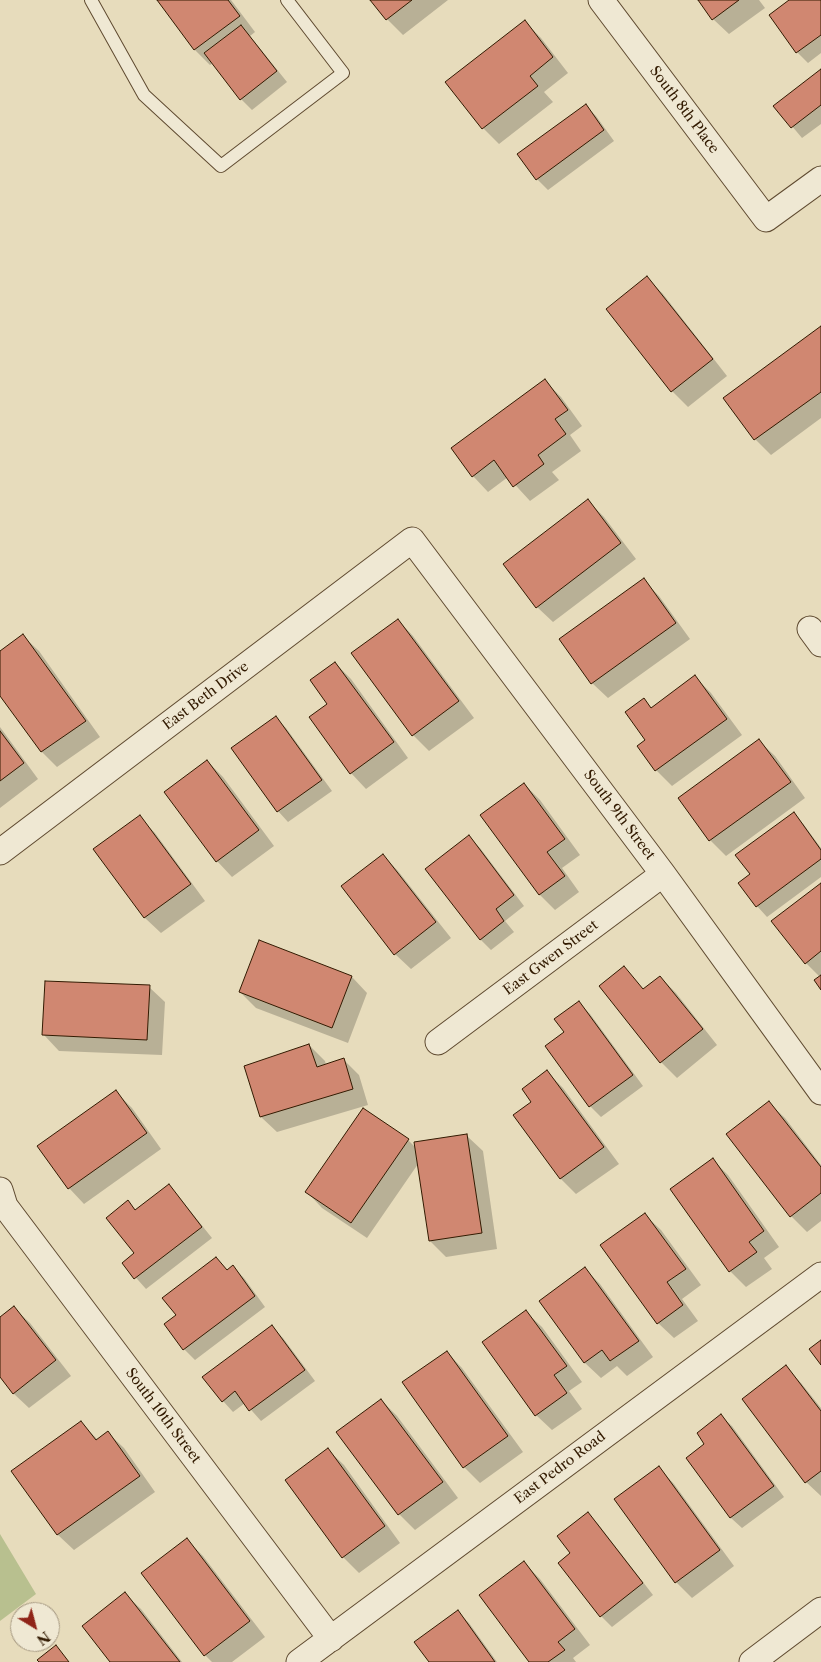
<!DOCTYPE html>
<html>
<head>
<meta charset="utf-8">
<style>
  body { margin:0 }
  #map { position:relative; width:821px; height:1662px; overflow:hidden; background:#e7dcbc; font-family:"Libre Caslon Text",serif }
  canvas { display:block }
  .north { position:absolute; left:10px; top:1602px; width:50px; height:50px; box-sizing:border-box; background:#efe8d3; border:1px solid #a3967f; border-radius:50%; rotate:143deg; font-size:14px; font-weight:700; line-height:20px; text-align:center; color:#321a01 }
  .north::after { content:''; display:block; margin:auto; width:18px; height:22px; background:#8f2418; clip-path:polygon(50% 0,100% 100%,50% 72%,0 100%) }
</style>
</head>
<body>
<div id="map">
<canvas width="821" height="1662"></canvas>
<div class="north">N</div>
</div>
<script>
const c = document.querySelector('canvas').getContext('2d');
c.lineJoin = 'round';
function paint(path, color) { c.fillStyle = color; c.fill(path, 'evenodd'); }
const toPath = rows => new Path2D(rows.map(r => 'M' + r).join(''));
function strokePath(path, color, width, dash) { c.strokeStyle = color; c.lineWidth = width; c.lineCap = dash ? 'butt' : 'round'; c.setLineDash(dash || []); c.stroke(path); }
function drawText(font, color, halo, rows, align = 'center') {
  c.font = font + ' "Libre Caslon Text",serif'; c.lineWidth = 4; c.setLineDash([]); c.textBaseline = 'middle'; c.strokeStyle = halo; c.fillStyle = color; for (const [text, x, y, turn = 0] of rows) {
    c.save(); c.translate(x, y); c.rotate((+turn || 0) * Math.PI / 180); c.textAlign = isNaN(turn) ? turn : align; if (halo) c.strokeText(text, 0, 0); c.fillText(text, 0, 0); c.restore();
  }
}
paint(toPath([
  [0,1534,36,1594,0,1621]
]), '#b8c08f');
paint(toPath([
  [159,0,231,0,255,32,250,36,287,82,252,110,241,99,213,63,210,65,195,50],
  [372,0,448,0,403,35,387,19],
  [700,0,759,0,765,8,729,34,713,19],
  [791,0,821,0,821,53,808,63,797,52],
  [525,22,541,38,568,73,544,92,553,102,499,144,483,128],
  [821,71,821,124,802,138,775,106],
  [586,106,596,116,614,141,548,190,537,179],
  [647,278,663,294,727,376,688,407,672,391,608,309],
  [821,327,821,418,771,455,755,439,725,398],
  [545,381,561,397,582,426,570,435,581,451,552,472,559,480,530,501,508,477,488,492,473,476],
  [588,501,604,517,636,559,553,622,537,607],
  [643,580,659,596,690,639,608,698,592,683],
  [398,620,413,636,474,718,429,751,413,735,353,653],
  [23,636,39,651,100,737,57,767,42,752,0,694,0,653],
  [335,663,351,679,408,758,366,789,351,773,329,704],
  [695,677,711,693,742,735,672,786,656,770,639,746,647,740,644,700,652,709],
  [276,718,286,728,332,791,288,822,278,811],
  [0,727,38,779,0,808],
  [759,741,775,756,805,798,726,856,710,840,679,798],
  [207,761,223,777,274,846,232,877,217,861],
  [524,784,540,800,580,855,562,868,579,892,555,910,539,894],
  [794,814,804,825,821,848,821,877,767,917,757,906,751,874],
  [139,817,155,833,205,901,161,933,145,918,95,849],
  [469,837,480,848,524,906,505,921,514,932,491,950,480,939],
  [383,855,398,871,451,938,411,969,395,954],
  [821,884,821,988,820,977,806,963],
  [260,942,352,977,367,993,348,1043,256,1008,240,992],
  [624,967,644,990,660,977,676,993,717,1045,677,1078,661,1062,600,986],
  [149,987,165,1002,162,1055,59,1051,44,1035],
  [579,1003,590,1014,643,1086,601,1117,590,1106,546,1046,565,1033],
  [309,1045,325,1061,326,1065,344,1060,359,1075,368,1105,277,1132,261,1117,245,1067],
  [547,1072,563,1088,619,1164,576,1194,561,1179,514,1115,533,1102],
  [116,1092,132,1108,161,1149,84,1204,69,1188],
  [769,1103,785,1118,821,1165,821,1221,807,1232,791,1216,727,1135],
  [364,1110,408,1140,416,1148,467,1136,483,1151,497,1249,446,1257,430,1241,418,1164,367,1238,322,1208,307,1192],
  [713,1160,728,1175,779,1247,764,1258,772,1269,746,1287,730,1271],
  [169,1186,179,1197,212,1238,146,1289,123,1263,136,1253,128,1202,137,1211],
  [645,1215,661,1230,701,1285,682,1299,698,1321,674,1338,658,1323],
  [216,1258,228,1271,233,1267,244,1278,265,1307,195,1360,184,1349,166,1324,178,1315],
  [585,1269,600,1284,653,1357,627,1376,617,1366,601,1378,585,1363,540,1301],
  [14,1308,30,1323,71,1376,29,1408,13,1393,0,1375,0,1318],
  [526,1312,542,1327,582,1382,569,1391,582,1409,552,1430,536,1415],
  [272,1327,283,1338,315,1381,261,1421,245,1403,233,1412,223,1401],
  [447,1352,462,1368,523,1452,480,1483,464,1467],
  [786,1367,801,1383,821,1408,821,1496,806,1482],
  [381,1400,397,1416,458,1498,415,1530,399,1514,338,1432],
  [721,1416,732,1426,784,1497,742,1528,731,1518,687,1458,706,1444],
  [81,1423,98,1440,108,1433,124,1448,155,1492,74,1550,58,1535,13,1472],
  [328,1450,344,1465,400,1543,359,1573,343,1557,286,1480],
  [659,1468,674,1484,734,1566,692,1598,676,1582],
  [588,1514,598,1524,653,1595,612,1627,601,1616,572,1553],
  [187,1540,203,1556,265,1637,232,1662,212,1662,205,1655],
  [524,1563,540,1579,590,1645,573,1658,576,1662,530,1662],
  [125,1594,141,1609,182,1662,112,1662],
  [458,1612,469,1623,497,1662,430,1662]
]), '#0003');
const building = toPath([
  [157,0,228,0,240,16,194,50,157,0],
  [370,0,412,0,386,20,370,0],
  [698,0,739,0,712,20,698,0],
  [789,0,821,0,821,35,796,53,769,15,789,0],
  [525,20,553,57,530,76,538,86,482,129,445,82,525,20],
  [241,25,277,71,240,100,204,53,241,25],
  [821,69,821,105,791,128,773,106,821,69],
  [586,104,604,130,536,180,517,154,586,104],
  [647,276,713,359,671,392,606,309,647,276],
  [821,326,821,392,754,440,723,398,821,326],
  [545,379,568,410,555,419,566,434,538,455,544,464,513,487,494,460,472,477,451,448,545,379],
  [588,499,621,543,536,608,503,564,588,499],
  [644,578,676,623,591,684,559,639,644,578],
  [398,619,459,701,412,736,351,653,398,619],
  [23,634,86,721,41,752,0,696,0,651,23,634],
  [335,662,394,742,350,774,309,717,327,704,310,680,335,662],
  [695,675,727,719,655,771,637,746,645,740,625,712,644,698,651,708,695,675],
  [276,716,322,780,277,812,231,748,276,716],
  [0,731,24,763,0,781,0,731],
  [759,739,791,782,709,841,678,798,759,739],
  [207,760,259,830,216,862,164,792,207,760],
  [524,783,565,839,547,852,565,876,539,895,480,815,524,783],
  [794,812,821,850,821,859,756,907,738,883,750,874,735,855,794,812],
  [140,815,191,884,144,918,93,849,140,815],
  [469,835,514,895,496,909,504,921,480,940,425,869,469,835],
  [383,854,436,922,394,955,341,886,383,854],
  [821,883,821,951,805,964,771,921,821,883],
  [259,940,352,976,332,1028,239,992,259,940],
  [624,966,643,989,660,976,703,1029,660,1063,599,986,624,966],
  [821,975,821,990,814,980,821,975],
  [45,981,150,985,147,1040,42,1035,45,981],
  [579,1001,633,1075,589,1107,545,1046,564,1032,554,1019,579,1001],
  [309,1044,317,1067,344,1058,353,1089,260,1117,244,1066,309,1044],
  [547,1070,604,1147,560,1179,513,1115,531,1102,522,1089,547,1070],
  [116,1090,147,1133,68,1189,37,1146,116,1090],
  [769,1101,821,1167,821,1193,790,1217,726,1134,769,1101],
  [363,1108,409,1139,351,1223,305,1192,363,1108],
  [467,1134,482,1233,429,1241,414,1142,467,1134],
  [713,1158,764,1231,749,1242,757,1252,729,1272,670,1189,713,1158],
  [169,1184,202,1227,134,1279,122,1263,134,1253,106,1218,128,1200,135,1210,169,1184],
  [645,1213,686,1269,667,1282,683,1305,657,1324,600,1245,645,1213],
  [216,1257,227,1270,233,1265,255,1296,183,1350,164,1324,176,1315,162,1298,216,1257],
  [585,1267,639,1341,610,1361,602,1350,584,1363,539,1301,585,1267],
  [14,1306,56,1360,13,1394,0,1377,0,1317,14,1306],
  [526,1310,567,1366,554,1375,567,1393,535,1416,482,1342,526,1310],
  [272,1325,305,1370,249,1411,235,1391,222,1402,202,1377,272,1325],
  [821,1340,821,1365,809,1349,821,1340],
  [447,1351,508,1436,463,1468,402,1382,447,1351],
  [786,1365,821,1411,821,1471,805,1483,742,1399,786,1365],
  [381,1399,443,1482,398,1515,336,1432,381,1399],
  [721,1414,774,1486,730,1518,686,1458,704,1444,697,1433,721,1414],
  [81,1421,96,1440,108,1431,140,1476,57,1535,11,1471,81,1421],
  [328,1448,385,1526,342,1558,285,1480,328,1448],
  [659,1466,720,1550,675,1583,614,1499,659,1466],
  [588,1512,643,1583,600,1617,558,1563,570,1553,557,1536,588,1512],
  [187,1538,250,1621,204,1656,141,1573,187,1538],
  [524,1561,575,1629,558,1642,565,1650,548,1662,529,1662,479,1595,524,1561],
  [125,1592,180,1662,110,1662,82,1626,125,1592],
  [458,1610,495,1662,429,1662,414,1642,458,1610],
  [56,1645,69,1662,39,1662,37,1660,56,1645]
]);
paint(building, '#d08771');
strokePath(building, '#321a01', 1);
const lane = toPath([
  [91,0,144,95,221,166,343,73,287,0]
]);
const street = toPath([
  [601,0,766,219,821,179],
  [810,629,821,644],
  [0,852,412,540,663,874,821,1092],
  [438,1042,663,874],
  [0,1190,5,1206,331,1639],
  [299,1662,821,1275],
  [752,1662,821,1610]
]);
strokePath(lane, '#5f4a30', 14);
strokePath(street, '#5f4a30', 27);
strokePath(lane, '#efe8d3', 12);
strokePath(street, '#efe8d3', 25);
drawText('14px', '#321a01', '#efe8d3', [
  ["South 8th Place",684,110,53],
  ["East Beth Drive",206,696,-37],
  ["South 9th Street",619,815,53],
  ["East Gwen Street",551,958,-37],
  ["South 10th Street",163,1416,53],
  ["East Pedro Road",560,1468,-37]
]);
</script>
</body>
</html>
